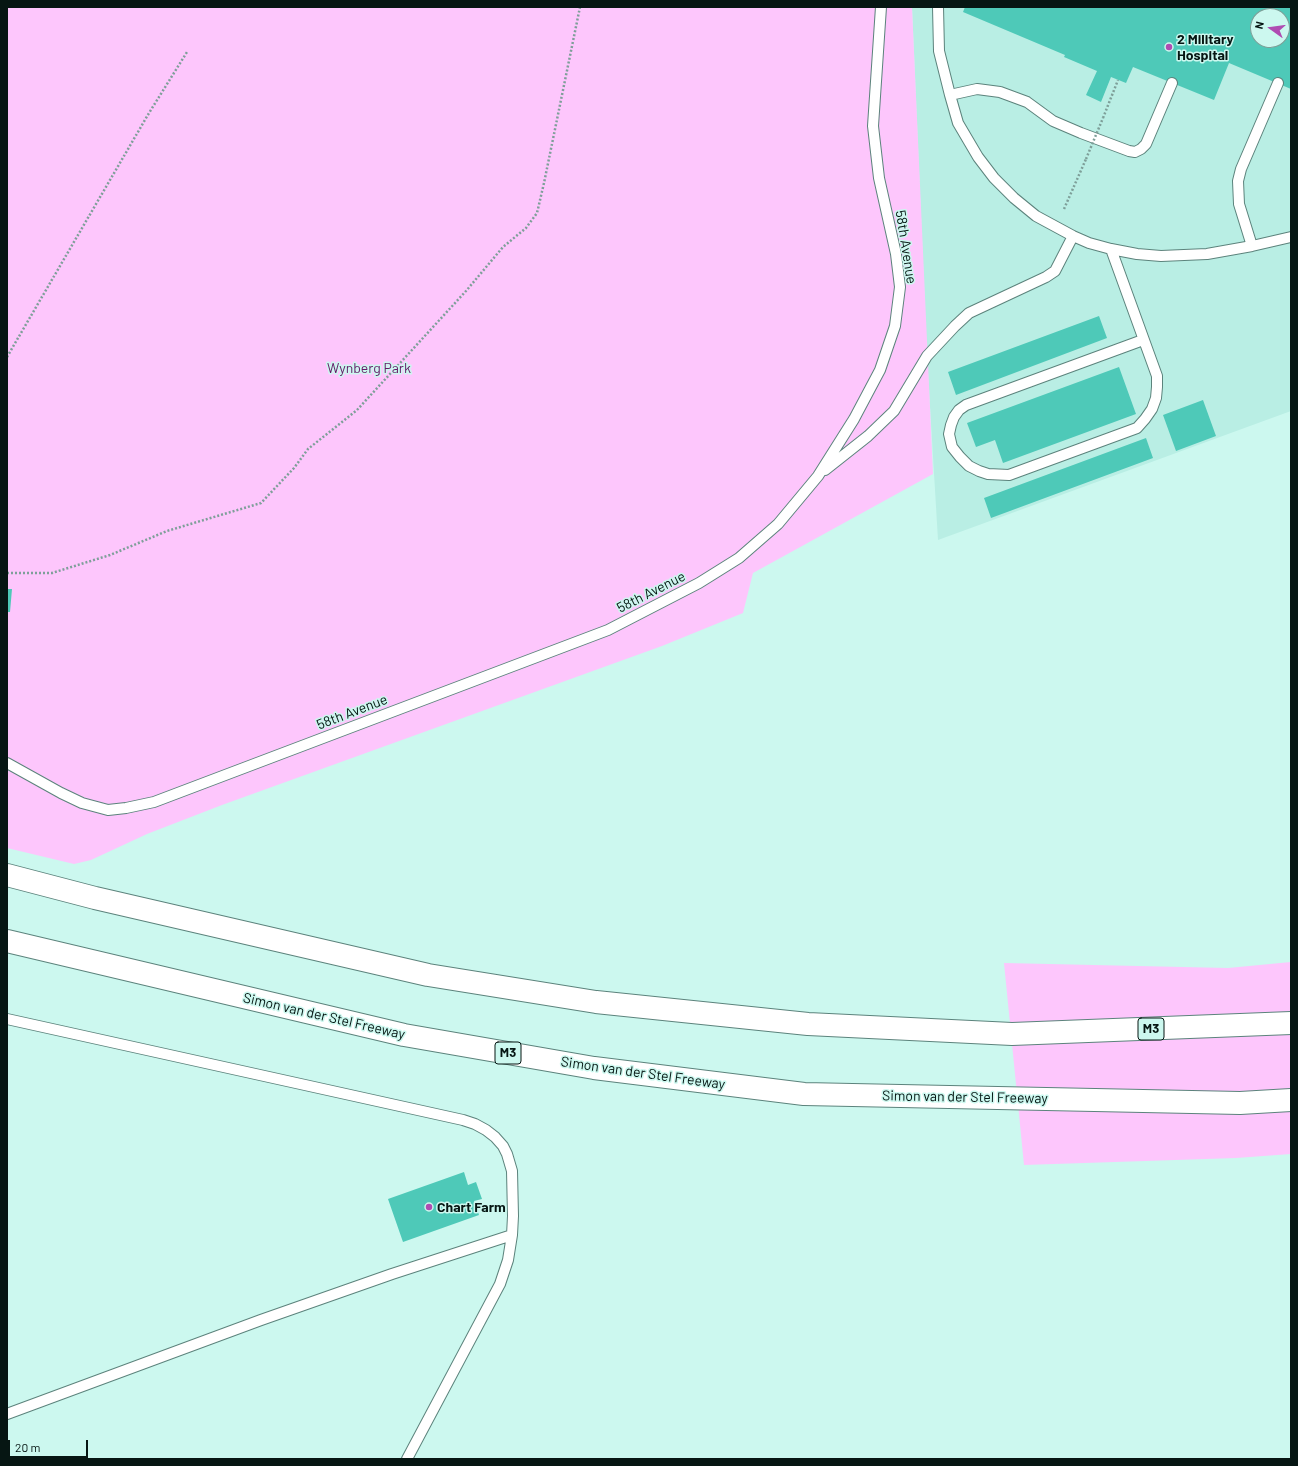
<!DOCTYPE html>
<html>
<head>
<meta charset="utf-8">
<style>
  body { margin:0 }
  #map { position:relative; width:1298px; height:1466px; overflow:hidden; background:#ccf8ef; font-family:Barlow,sans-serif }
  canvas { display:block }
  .frame { position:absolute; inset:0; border:8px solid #061613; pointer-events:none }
  .north { position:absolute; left:1250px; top:8px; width:40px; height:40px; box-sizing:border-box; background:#ccf8ef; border:1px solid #7d9e97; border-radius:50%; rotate:284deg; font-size:11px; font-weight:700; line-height:16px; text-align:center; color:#061613 }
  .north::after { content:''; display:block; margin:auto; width:14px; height:18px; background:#af4cb2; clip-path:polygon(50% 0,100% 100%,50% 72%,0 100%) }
  .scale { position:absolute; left:8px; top:1440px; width:80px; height:18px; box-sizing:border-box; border:2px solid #061613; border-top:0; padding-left:5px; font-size:12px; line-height:14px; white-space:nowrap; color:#061613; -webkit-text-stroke:3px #ccf8ef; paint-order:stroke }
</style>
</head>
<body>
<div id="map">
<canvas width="1298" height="1466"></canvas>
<div class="frame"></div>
<div class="north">N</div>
<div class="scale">20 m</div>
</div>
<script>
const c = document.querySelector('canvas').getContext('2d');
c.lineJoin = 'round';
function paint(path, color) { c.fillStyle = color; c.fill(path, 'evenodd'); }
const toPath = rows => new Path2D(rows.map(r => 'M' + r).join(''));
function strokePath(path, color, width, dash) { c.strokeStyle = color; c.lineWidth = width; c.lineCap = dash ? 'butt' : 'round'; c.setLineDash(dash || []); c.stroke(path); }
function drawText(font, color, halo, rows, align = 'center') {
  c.font = font + ' Barlow,sans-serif'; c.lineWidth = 3; c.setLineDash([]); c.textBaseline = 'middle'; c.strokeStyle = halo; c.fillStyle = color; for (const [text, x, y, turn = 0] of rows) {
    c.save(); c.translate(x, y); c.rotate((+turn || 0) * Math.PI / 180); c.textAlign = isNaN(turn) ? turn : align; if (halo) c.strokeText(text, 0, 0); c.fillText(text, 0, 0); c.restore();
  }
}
paint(toPath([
  [912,7,1291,7,1291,411,938,540,927,356],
  [1258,16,1282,16,1282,40,1258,40]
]), '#b9eee4');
paint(toPath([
  [7,7,912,7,933,474,753,573,743,613,662,646,222,805,147,834,91,860,74,864,7,848],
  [1291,962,1291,1154,1236,1158,1024,1165,1004,963,1228,968]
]), '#fdc6fc');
paint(toPath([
  [965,7,1291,7,1291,89,1229,63,1214,100,1133,67,1126,83,1111,77,1101,102,1086,95,1097,71,1064,57,1065,55,963,12],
  [1258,16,1282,16,1282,40,1258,40],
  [1099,316,1107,338,956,395,948,372],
  [1119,367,1136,414,1003,463,995,440,976,447,967,423],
  [1203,400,1216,436,1176,451,1163,415],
  [1146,438,1153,458,991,518,984,498],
  [7,589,12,589,10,612,7,612],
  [464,1172,468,1185,476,1182,482,1199,474,1201,479,1215,403,1242,388,1199]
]), '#4ec9b8');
const service = toPath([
  [938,7,939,51,950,95,958,123,978,157,994,178,1014,198,1036,216,1073,236,1089,243,1111,249,1137,254,1161,256,1207,254,1252,246,1291,237],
  [950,95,977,89,1000,92,1027,102,1053,121,1081,133,1129,151,1135,152,1141,149,1146,144,1172,83],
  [1252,246,1239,204,1238,181,1241,169,1278,83],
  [1111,249,1157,376,1157,387,1156,398,1152,409,1145,419,1137,428,1009,475,988,474,979,471,969,466,960,457,952,447,949,434,951,425,954,417,959,410,966,405,1143,340],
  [825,470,868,436,894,411,927,356,955,326,969,313,1046,277,1055,271,1073,236],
  [7,763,61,793,82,803,108,810,126,808,154,802,608,630,699,583,739,558,778,524,818,476,854,419,880,370,895,326,900,287,896,254,879,178,873,126,881,7],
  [7,1019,463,1120,475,1124,486,1130,495,1137,503,1146,507,1154,512,1171,513,1216,512,1235,508,1260,500,1284,407,1459],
  [7,1414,261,1320,392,1274,512,1235]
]);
const trunk = toPath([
  [7,941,404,1035,594,1068,804,1094,1240,1103,1291,1100]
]);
const motorway = toPath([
  [7,875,95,898,428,975,596,1002,808,1024,1012,1034,1291,1023]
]);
strokePath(service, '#5c837c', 12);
strokePath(trunk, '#5c837c', 24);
strokePath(motorway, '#5c837c', 24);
strokePath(toPath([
  [1103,118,1118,80],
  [1064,209,1086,159],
  [7,357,149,113,187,52],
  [7,573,52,573,110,555,167,531,261,503,294,468,308,449,357,410,466,291,503,247,526,228,537,213,544,183,580,7]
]), '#7e9f99', 2.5, [2, 2]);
strokePath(service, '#fff', 10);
strokePath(trunk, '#fff', 22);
strokePath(motorway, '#fff', 22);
strokePath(toPath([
  [1086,159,1103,118]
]), '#7e9f99', 2.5, [2, 2]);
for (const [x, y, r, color] of [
  [1169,47,4,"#af4cb2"],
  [429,1207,4,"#af4cb2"]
]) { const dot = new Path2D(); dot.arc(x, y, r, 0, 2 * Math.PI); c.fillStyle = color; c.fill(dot); strokePath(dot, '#ccf8ef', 1.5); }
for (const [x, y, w] of [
  [1151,1029,26],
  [508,1053,26]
]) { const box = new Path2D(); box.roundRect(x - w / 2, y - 11, w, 22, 3); c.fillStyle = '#ccf8ef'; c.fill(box); strokePath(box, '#061613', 1); }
drawText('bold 13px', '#061613', null, [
  ["M3",1151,1029],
  ["M3",508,1053]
]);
drawText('bold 14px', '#061613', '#ccf8ef', [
  ["2 Military",1177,39],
  ["Hospital",1177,55],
  ["Chart Farm",437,1207]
], 'left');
drawText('14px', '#061613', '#ccf8ef', [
  ["58th Avenue",906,247,81],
  ["58th Avenue",651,592,-27],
  ["58th Avenue",352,712,-21],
  ["Simon van der Stel Freeway",324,1016,13],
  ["Simon van der Stel Freeway",643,1073,8],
  ["Simon van der Stel Freeway",965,1097,1]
]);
drawText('14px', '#641a67', '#ccf8ef', [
  ["Wynberg Park",369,368]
]);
</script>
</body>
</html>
